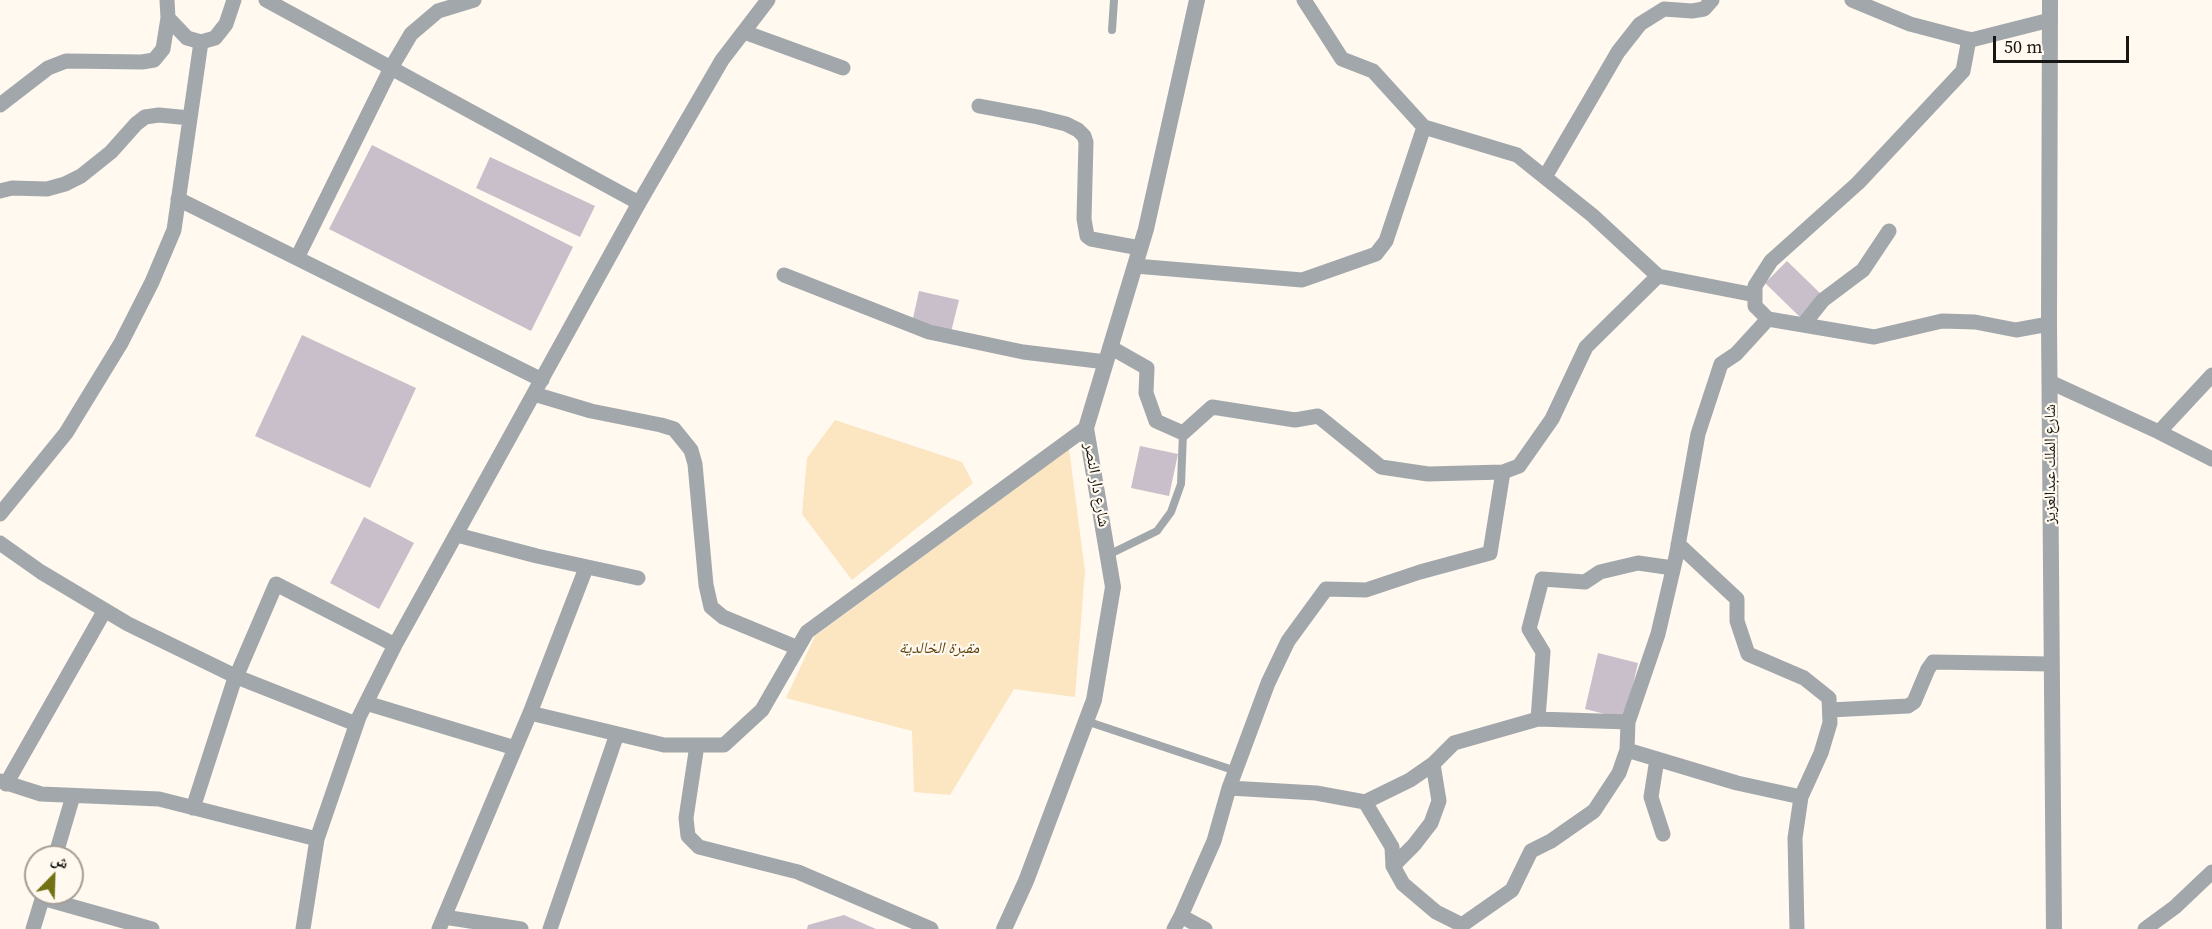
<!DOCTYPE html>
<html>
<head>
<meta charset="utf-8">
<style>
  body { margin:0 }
  #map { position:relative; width:2212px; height:929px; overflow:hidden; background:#fff9ef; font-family:"Source Serif 4","Noto Naskh Arabic",serif }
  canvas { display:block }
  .north { position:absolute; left:24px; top:845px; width:60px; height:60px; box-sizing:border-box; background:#fff9ef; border:2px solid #a39e97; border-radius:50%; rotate:23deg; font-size:16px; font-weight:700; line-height:24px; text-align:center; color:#181612 }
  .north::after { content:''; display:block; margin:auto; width:21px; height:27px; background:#727114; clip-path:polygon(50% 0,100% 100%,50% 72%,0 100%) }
  .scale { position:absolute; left:1993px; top:36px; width:136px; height:27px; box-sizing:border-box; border:3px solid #181612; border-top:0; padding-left:8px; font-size:18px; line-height:21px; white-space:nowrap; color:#181612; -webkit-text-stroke:4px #fff9ef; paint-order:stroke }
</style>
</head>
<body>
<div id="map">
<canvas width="2212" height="929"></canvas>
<div class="north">ش</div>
<div class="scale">50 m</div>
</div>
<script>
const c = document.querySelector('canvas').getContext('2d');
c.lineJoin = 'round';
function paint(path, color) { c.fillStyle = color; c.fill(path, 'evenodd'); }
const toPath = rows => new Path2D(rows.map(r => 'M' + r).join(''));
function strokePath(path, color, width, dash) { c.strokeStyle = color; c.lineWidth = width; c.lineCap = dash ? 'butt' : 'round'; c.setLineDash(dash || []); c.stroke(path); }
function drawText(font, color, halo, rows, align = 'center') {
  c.font = font + ' "Source Serif 4","Noto Naskh Arabic",serif'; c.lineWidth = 4.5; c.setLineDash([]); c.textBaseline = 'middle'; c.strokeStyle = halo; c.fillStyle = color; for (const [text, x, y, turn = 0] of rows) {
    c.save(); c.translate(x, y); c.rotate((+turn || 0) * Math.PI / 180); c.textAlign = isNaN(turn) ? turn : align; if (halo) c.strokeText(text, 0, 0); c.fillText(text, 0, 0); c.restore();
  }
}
paint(toPath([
  [835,420,962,462,973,483,852,580,802,514,807,458],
  [1069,449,1085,571,1075,697,1014,689,950,795,914,792,912,731,786,698,815,636]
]), '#fce5c1');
paint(toPath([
  [372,145,573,247,531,331,329,229],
  [490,157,595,206,580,237,476,188],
  [1787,261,1823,296,1801,318,1765,283],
  [919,291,959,300,951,332,912,323],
  [302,335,416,388,370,488,255,436],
  [1140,446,1178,454,1169,496,1131,488],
  [364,517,414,543,379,609,330,583],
  [1598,653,1638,663,1625,719,1585,709],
  [844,915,876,929,807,929,808,925]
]), '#c9bfca');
strokePath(toPath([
  [1112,30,1114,0],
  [1108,555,1157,531,1171,512,1181,484,1183,433],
  [1086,721,1236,771]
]), '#a2a7ab', 8);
strokePath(toPath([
  [167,0,168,18,187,38,201,42,215,38,226,24,234,0],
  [266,0,639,203],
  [1304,0,1342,59,1373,71,1424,127,1517,155,1592,215,1658,276],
  [1852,0,1910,24,1971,40,2050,20],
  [744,32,843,68],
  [1969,39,1963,71,1858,183,1771,261,1755,286,1755,306,1768,319,1874,337,1942,321,1975,322,2016,330,2049,324],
  [0,105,48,68,66,61,142,62,154,60,163,49,168,18],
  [979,106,1038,117,1066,124,1078,130,1084,136,1086,142,1084,219,1087,236,1091,239,1140,248],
  [1545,177,1618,52,1640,24,1664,9,1692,11,1704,9,1712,0],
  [0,191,12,188,47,189,65,184,81,176,111,152,136,124,145,117,159,115,190,118],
  [178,199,542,380],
  [297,258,391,68,411,34,438,11,474,0],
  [1135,266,1302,280,1376,254,1386,241,1424,127],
  [784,275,929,332,1023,352,1106,362],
  [1768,319,1736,354,1721,364,1698,434,1676,557,1658,634,1628,722,1627,750,1737,783,1801,797],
  [1803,325,1823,300,1863,270,1889,231],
  [1110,347,1147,368,1146,393,1156,421,1183,433,1212,407,1295,420,1318,416,1381,467,1428,474,1503,472,1490,553,1420,572,1366,590,1326,589,1288,641,1268,683,1229,788],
  [2050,382,2159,432,2212,459],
  [534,394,591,411,661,425,674,429,691,450,695,464,706,585,711,607,723,617,798,648],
  [2159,432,2212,375],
  [1503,472,1519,466,1552,419,1586,347,1658,276,1755,295],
  [0,514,66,433,121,343,152,282,174,230,201,42],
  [457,535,537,556,638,578],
  [0,543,41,572,128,624,237,677,356,724],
  [1678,544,1737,599,1737,621,1748,654,1804,678,1829,698,1830,723,1821,753,1801,797,1795,838,1797,929],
  [366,703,515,748],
  [1830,710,1908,706,1914,702,1928,669,1933,662,2051,664],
  [530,713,664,745,724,745,762,710,807,632,1086,428],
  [1538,719,1543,652,1529,629,1542,579,1585,582,1600,572,1638,563,1673,568],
  [697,745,686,818,688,836,699,847,798,872,931,929],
  [1627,750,1619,773,1594,811,1551,841,1531,851,1512,890,1462,925,1436,912,1403,884,1393,866,1414,845,1431,823,1439,801,1433,764,1454,743,1538,719,1628,722],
  [1657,759,1651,797,1663,834],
  [0,781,41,794,159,799,317,839],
  [6,784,105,610],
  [193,808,233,684,276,584,395,645],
  [55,857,73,796],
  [1393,866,1392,847,1365,802,1410,780,1433,764],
  [42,898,152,929],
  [444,917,521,929],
  [33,929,44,893],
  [303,929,317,839,359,717,395,645,639,203,722,60,768,0],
  [439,929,530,713,586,568],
  [550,929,617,734],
  [1174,929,1181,916],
  [1205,929,1181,916,1214,841,1229,788,1316,793,1365,802],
  [2145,929,2175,907,2212,872]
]), '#a2a7ab', 15);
strokePath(toPath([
  [2050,0,2049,324,2054,929],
  [1004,929,1026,881,1094,700,1113,587,1086,428,1146,229,1197,0]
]), '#a2a7ab', 16);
drawText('16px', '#181612', '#fff9ef', [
  ["شارع الملك عبدالعزيز",2051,464,-90],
  ["شارع دار النصر",1096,485,80]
]);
drawText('italic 16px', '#5e420f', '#fff9ef', [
  ["مقبرة الخالدية",939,649]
]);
</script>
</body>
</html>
